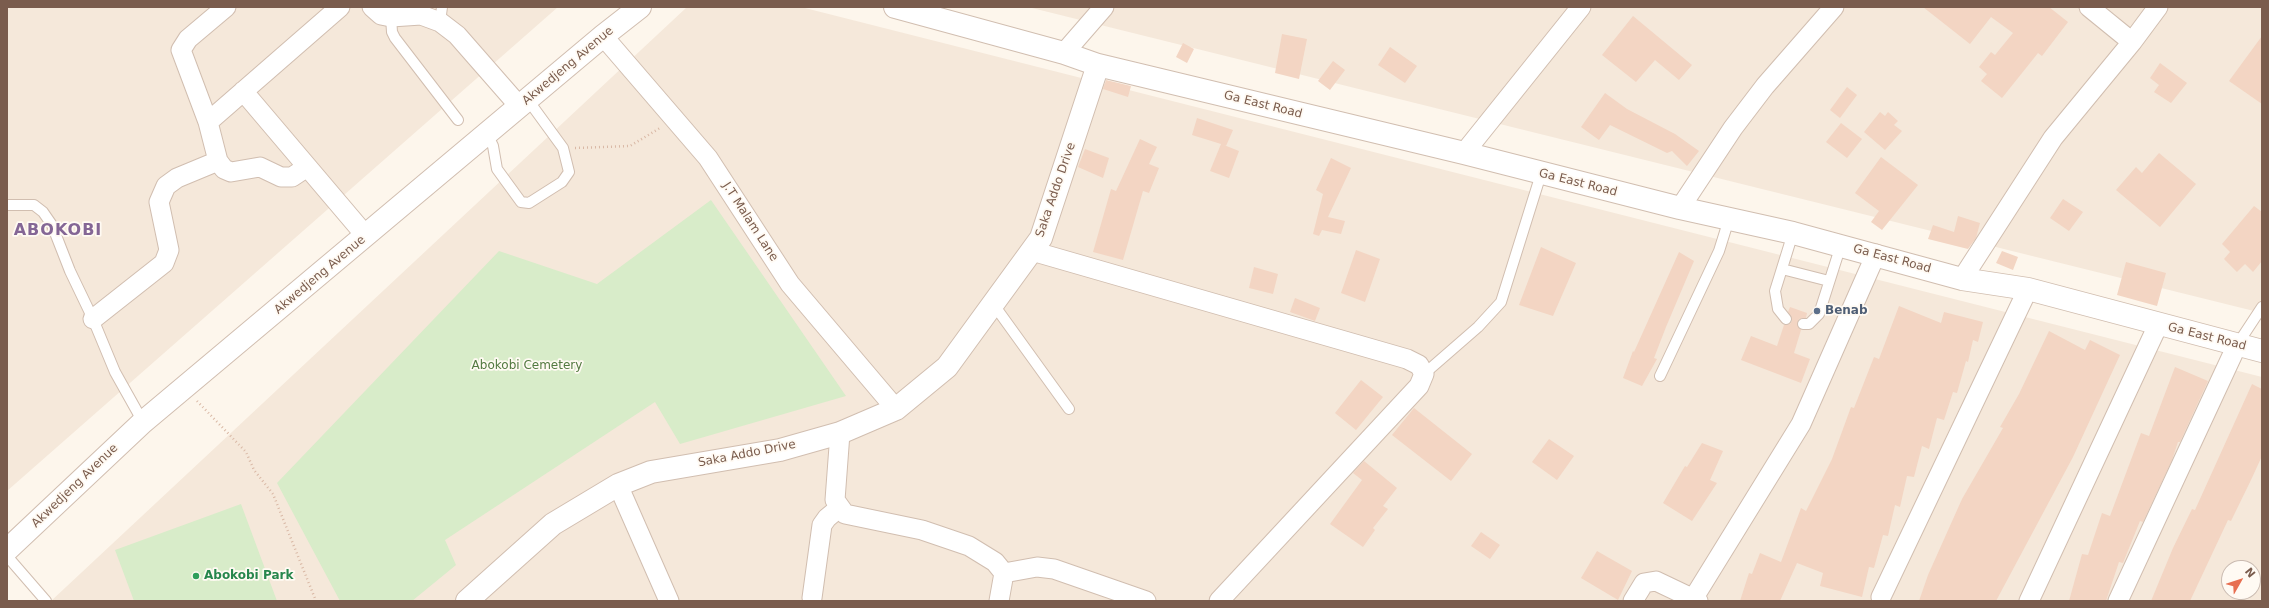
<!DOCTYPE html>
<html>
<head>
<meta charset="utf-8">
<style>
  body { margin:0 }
  #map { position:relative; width:2269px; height:608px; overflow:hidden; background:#fdf6ec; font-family:"DejaVu Sans",sans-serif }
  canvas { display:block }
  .frame { position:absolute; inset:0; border:8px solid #7a5c4d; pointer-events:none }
  .north { position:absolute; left:2221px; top:560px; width:40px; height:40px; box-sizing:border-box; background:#fffaf3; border:1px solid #cabbb1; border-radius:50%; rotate:51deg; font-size:11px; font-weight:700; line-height:16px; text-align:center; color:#7a5c4d }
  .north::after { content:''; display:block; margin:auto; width:14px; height:18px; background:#e76f51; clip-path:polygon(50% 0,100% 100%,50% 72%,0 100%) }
</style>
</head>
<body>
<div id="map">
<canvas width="2269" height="608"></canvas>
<div class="frame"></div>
<div class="north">N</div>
</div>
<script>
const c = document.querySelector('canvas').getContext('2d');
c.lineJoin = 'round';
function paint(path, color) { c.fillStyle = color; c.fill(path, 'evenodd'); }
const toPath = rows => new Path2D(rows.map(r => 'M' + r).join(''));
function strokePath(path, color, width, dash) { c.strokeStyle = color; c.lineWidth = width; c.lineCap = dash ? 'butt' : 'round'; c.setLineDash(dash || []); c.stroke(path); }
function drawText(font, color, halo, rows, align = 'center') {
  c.font = font + ' "DejaVu Sans",sans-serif'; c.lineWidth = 3.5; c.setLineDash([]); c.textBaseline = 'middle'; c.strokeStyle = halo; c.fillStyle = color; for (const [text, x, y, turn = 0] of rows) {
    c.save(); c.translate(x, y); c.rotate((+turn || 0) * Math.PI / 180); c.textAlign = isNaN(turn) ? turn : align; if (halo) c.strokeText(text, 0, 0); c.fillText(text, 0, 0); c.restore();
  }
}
paint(toPath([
  [7,7,558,7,7,491],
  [687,7,801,7,2262,377,2262,601,51,601],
  [2229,568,2253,568,2253,592,2229,592],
  [1028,7,2262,7,2262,313]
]), '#f5e8da');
paint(toPath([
  [711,200,846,396,680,444,655,402,445,540,456,565,412,601,340,601,277,483,499,251,597,284],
  [241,504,277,601,134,601,115,550]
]), '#d8ecc9');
paint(toPath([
  [1923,7,2049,7,2068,22,2042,56,2038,53,2002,98,1981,81,1987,74,1979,67,1991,52,1995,55,2013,33,1991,17,1970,44],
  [1633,16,1692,65,1679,80,1655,60,1636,82,1602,55],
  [1282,34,1307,39,1299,79,1275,73],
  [2262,36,2262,104,2229,81],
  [1183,43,1194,49,1187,63,1176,57],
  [1390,47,1417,66,1405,83,1378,65],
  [1333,61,1345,70,1330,90,1318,81],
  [2160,63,2187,83,2171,103,2154,92,2159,85,2150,78],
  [1106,80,1131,86,1128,97,1103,89],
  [1847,87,1857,95,1840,118,1830,110],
  [1605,93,1627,109,1675,134,1699,151,1687,166,1672,151,1667,153,1610,125,1599,140,1581,127],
  [1880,112,1885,116,1888,112,1898,121,1894,125,1902,131,1885,150,1864,132],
  [1197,118,1233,130,1226,146,1224,145,1239,151,1229,178,1210,171,1221,144,1192,135],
  [1841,123,1862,139,1847,158,1826,142],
  [1140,139,1157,147,1149,164,1159,168,1149,193,1143,191,1123,260,1093,252,1111,189,1116,191],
  [1085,149,1109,158,1103,178,1078,167],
  [2159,153,2196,184,2160,227,2116,190,2136,167,2142,173],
  [1881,157,1918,185,1882,230,1871,222,1879,211,1855,193],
  [1331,158,1351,168,1328,217,1345,221,1341,234,1322,230,1319,236,1313,234,1323,194,1316,190],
  [2063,199,2083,212,2069,231,2050,218],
  [2254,206,2262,212,2262,261,2253,272,2245,264,2237,272,2224,259,2230,252,2222,244],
  [1958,216,1980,223,1976,238,1968,249,1928,239,1933,225,1954,232],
  [1541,247,1576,263,1553,316,1519,305],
  [1356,250,1380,259,1365,302,1341,293],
  [2002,251,2018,257,2013,270,1996,263],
  [1679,252,1694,261,1666,327,1654,358,1657,359,1642,386,1623,378,1633,351,1634,352],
  [2126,262,2166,273,2157,306,2117,295],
  [1254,267,1278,274,1273,294,1249,288],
  [1295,298,1320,308,1315,321,1290,312],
  [1899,306,1941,323,1944,312,1983,322,1978,342,1973,340,1968,362,1966,361,1957,393,1953,392,1944,420,1937,418,1929,449,1922,446,1914,477,1907,476,1900,507,1895,505,1888,536,1883,535,1874,568,1869,567,1862,597,1820,586,1823,573,1797,563,1780,601,1740,601,1749,573,1752,574,1760,553,1781,562,1801,508,1806,511,1832,459,1851,407,1854,408,1874,357,1879,359],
  [1790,307,1807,313,1806,318,1799,319,1797,324,1801,330,1794,353,1810,359,1801,383,1741,360,1751,336,1777,346,1784,325,1790,324,1792,321,1788,312],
  [2049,331,2085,350,2090,340,2120,355,2073,457,1996,601,1919,601,1928,575,1962,499,2003,428,2000,427,2019,394],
  [2175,367,2208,381,2180,442,2178,442,2172,460,2143,522,2140,521,2123,563,2119,562,2106,601,2069,601,2082,554,2088,555,2102,513,2110,516,2141,433,2149,436],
  [1361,380,1383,397,1356,430,1335,413],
  [2252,384,2262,389,2262,456,2251,480,2231,521,2228,520,2190,601,2151,601,2173,548,2192,509,2195,510],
  [1414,408,1472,454,1451,481,1392,435],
  [1549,439,1574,456,1557,480,1532,462],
  [1702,443,1723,451,1710,480,1717,483,1692,521,1663,503,1685,466,1687,467],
  [1364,461,1397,488,1383,506,1388,509,1373,528,1375,530,1363,547,1330,524,1362,480,1353,473],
  [1481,532,1500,545,1490,559,1471,546],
  [1597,551,1632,571,1618,600,1581,578]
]), '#f3d5c3');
const service = toPath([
  [391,17,392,32,395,38,458,120],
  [440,22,442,7],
  [487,134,493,146,497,169,521,202,529,203,562,182,569,172,563,148,528,100],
  [7,205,34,205,43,212,52,225,70,271,93,319,115,372,143,422],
  [1782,269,1829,281],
  [994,305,1069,409],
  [1786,319,1778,309,1775,291,1793,233],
  [1803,324,1809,324,1819,314,1841,245],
  [2237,345,2262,307],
  [1424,374,1478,327,1501,302,1541,174],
  [1660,376,1719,251,1729,219],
  [7,556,46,601]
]);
const minor = toPath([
  [372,7,381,15,391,17,421,15,440,22,457,35,520,107],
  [2089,7,2132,42],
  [603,36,708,158,790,284,896,409],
  [1064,53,1104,7],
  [243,91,366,236],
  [208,122,181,50,188,39,226,7],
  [1464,153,1581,7],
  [307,167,292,177,281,177,260,167,231,172,224,169,218,161,208,122,340,7],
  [1680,208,1733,128,1765,86,1834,7],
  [1032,251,1407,359,1419,365,1424,374,1419,386,1219,601],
  [1962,279,2053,138,2132,42,2158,7],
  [93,319,164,263,169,250,159,202,166,186,177,178,218,161],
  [840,433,835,500,845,514,922,530,969,546,995,562,1004,573,1037,567,1054,569,1146,601],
  [618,485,669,601],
  [1881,597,2028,289],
  [812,598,822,525,827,518,839,508],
  [1693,599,1801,424,1876,254],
  [999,601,1004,573],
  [1633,601,1644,583,1656,581,1698,601],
  [2029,601,2158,325],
  [2118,601,2237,345]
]);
const tertiary = toPath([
  [895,7,1064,53,1098,65,1464,153,1680,208,1793,233,1962,279,2028,289,2262,351],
  [7,550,143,422,603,36,640,7],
  [467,601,553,524,618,485,651,472,780,450,840,433,896,409,947,367,1041,238,1098,65]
]);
strokePath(service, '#d1beb0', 12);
strokePath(minor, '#d1beb0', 21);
strokePath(tertiary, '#d1beb0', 24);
strokePath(toPath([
  [575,148,630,146,660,128],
  [197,401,246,452,254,470,273,494,316,601]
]), '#d9b8a5', 2.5, [1, 3]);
strokePath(service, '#fff', 10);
strokePath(minor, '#fff', 19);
strokePath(tertiary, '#fff', 22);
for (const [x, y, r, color] of [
  [1817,311,4,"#5c6f8a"],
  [196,576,4,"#2e9e5b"]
]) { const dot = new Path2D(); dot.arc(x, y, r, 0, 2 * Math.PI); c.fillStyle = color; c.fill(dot); strokePath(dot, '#fffaf3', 1.5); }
drawText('12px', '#7a5c4d', '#fffaf3', [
  ["Akwedjeng Avenue",568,66,-40],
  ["Ga East Road",1263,105,14],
  ["Ga East Road",1578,183,14],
  ["Saka Addo Drive",1056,190,-71],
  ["J.T Malam Lane",750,222,57],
  ["Ga East Road",1892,259,15],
  ["Akwedjeng Avenue",320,275,-40],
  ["Ga East Road",2207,337,14],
  ["Saka Addo Drive",747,454,-11],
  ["Akwedjeng Avenue",75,486,-44]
]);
drawText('bold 12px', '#4e5e75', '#fffaf3', [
  ["Benab",1825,311]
], 'left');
drawText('12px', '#537a41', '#fffaf3', [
  ["Abokobi Cemetery",527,366]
]);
drawText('bold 12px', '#27864d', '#fffaf3', [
  ["Abokobi Park",204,576]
], 'left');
c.letterSpacing = '1px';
drawText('bold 16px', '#846695', '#fffaf3', [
  ["ABOKOBI",58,231]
]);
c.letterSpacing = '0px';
</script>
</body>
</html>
